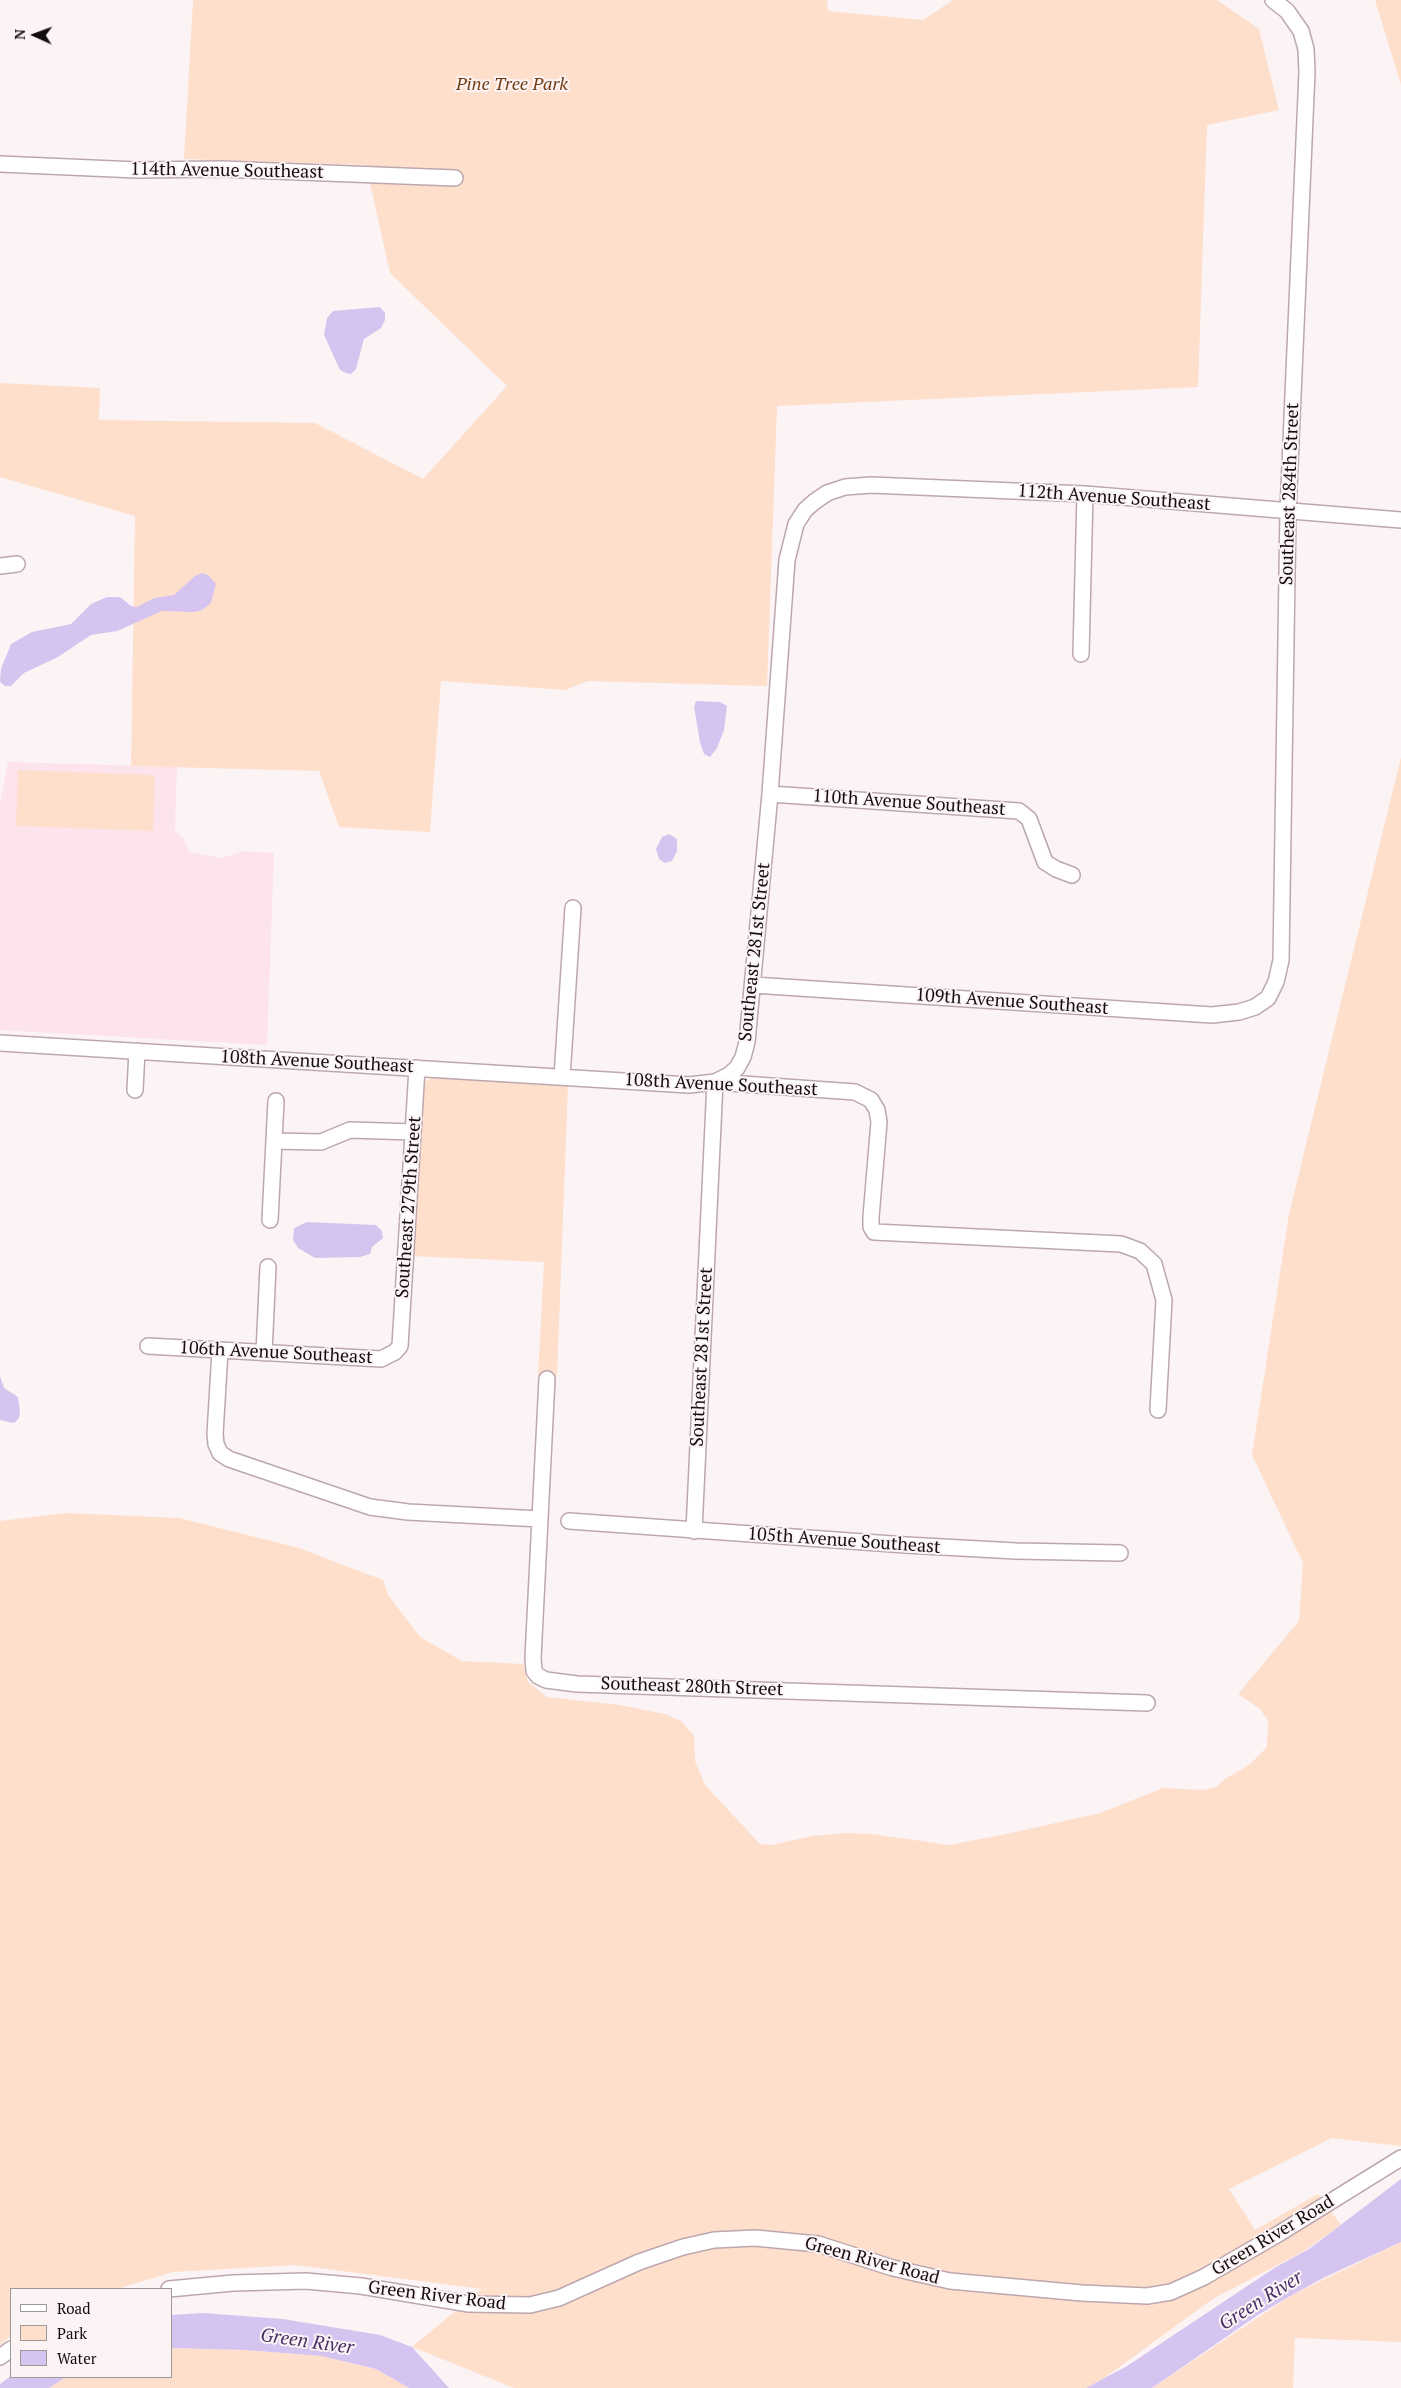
<!DOCTYPE html>
<html>
<head>
<meta charset="utf-8">
<style>
  body { margin:0 }
  #map { position:relative; width:1401px; height:2388px; overflow:hidden; background:#fcf3f5; font-family:"PT Serif",serif }
  canvas { display:block }
  .legend { position:absolute; left:10px; top:2288px; width:162px; height:90px; box-sizing:border-box; background:#fcf3f5; border:1px solid #9f9799; margin:0; padding:6px 9px; list-style:none; font-size:15px; color:#140d0f }
  .legend li { display:flex; align-items:center; gap:10px; height:25px }
  .legend b { width:25px; border:1px solid #9f9799 }
  .north { position:absolute; left:10px; top:10px; width:50px; height:50px; -webkit-text-stroke:4px #fcf3f5; paint-order:stroke; rotate:272deg; font-size:14px; font-weight:700; line-height:20px; text-align:center; color:#140d0f }
  .north::after { content:''; display:block; margin:auto; width:18px; height:22px; background:#140d0f; clip-path:polygon(50% 0,100% 100%,50% 72%,0 100%) }
</style>
</head>
<body>
<div id="map">
<canvas width="1401" height="2388"></canvas>
<ul class="legend">
<li><b style="height:6px;background:#fff"></b>Road</li>
<li><b style="height:14px;background:#fedfcc"></b>Park</li>
<li><b style="height:14px;background:#d6c4f0"></b>Water</li>
</ul>
<div class="north">N</div>
</div>
<script>
const c = document.querySelector('canvas').getContext('2d');
c.lineJoin = 'round';
function paint(path, color) { c.fillStyle = color; c.fill(path, 'evenodd'); }
const toPath = rows => new Path2D(rows.map(r => 'M' + r).join(''));
function strokePath(path, color, width, dash) { c.strokeStyle = color; c.lineWidth = width; c.lineCap = dash ? 'butt' : 'round'; c.setLineDash(dash || []); c.stroke(path); }
function drawText(font, color, halo, rows, align = 'center') {
  c.font = font + ' "PT Serif",serif'; c.lineWidth = 4; c.setLineDash([]); c.textBaseline = 'middle'; c.strokeStyle = halo; c.fillStyle = color; for (const [text, x, y, turn = 0] of rows) {
    c.save(); c.translate(x, y); c.rotate((+turn || 0) * Math.PI / 180); c.textAlign = isNaN(turn) ? turn : align; if (halo) c.strokeText(text, 0, 0); c.fillText(text, 0, 0); c.restore();
  }
}
paint(toPath([
  [8,762,177,767,175,831,183,837,189,852,221,858,244,851,274,853,267,1045,0,1030,0,803]
]), '#fde3eb');
paint(toPath([
  [193,0,827,0,828,11,923,20,953,0,1217,0,1259,29,1279,110,1207,125,1198,387,777,406,767,686,588,681,565,690,441,681,430,832,339,827,319,771,131,766,135,516,0,477,0,383,100,388,99,420,315,423,423,479,507,386,390,273,366,165,184,159],
  [1375,0,1401,0,1401,85],
  [1401,757,1401,2146,1332,2138,1229,2189,1255,2230,1318,2194,1341,2225,1301,2253,1214,2298,1100,2381,1086,2388,514,2388,412,2347,482,2289,296,2265,173,2272,117,2289,11,2289,11,2336,0,2344,0,1521,65,1513,179,1518,299,1548,383,1580,388,1595,420,1637,462,1661,523,1664,528,1682,547,1697,619,1705,665,1714,681,1721,694,1736,695,1761,705,1785,760,1844,772,1845,812,1836,848,1833,872,1834,949,1845,1002,1835,1100,1813,1163,1788,1203,1790,1216,1787,1225,1779,1249,1765,1267,1747,1268,1720,1260,1709,1238,1694,1299,1621,1303,1563,1252,1455,1289,1214],
  [18,770,155,775,153,831,16,826],
  [431,1078,568,1085,557,1376,538,1376,544,1262,411,1256,423,1083],
  [1401,2242,1401,2342,1295,2338,1293,2388,1152,2388,1292,2295],
  [171,2348,245,2350,321,2356,376,2369,409,2388,49,2388,66,2377,171,2377]
]), '#fedfcc');
paint(toPath([
  [380,307,385,313,385,320,381,328,364,339,356,369,351,374,346,373,340,370,324,335,327,318,333,311],
  [202,573,208,575,216,584,211,603,202,610,195,612,162,611,117,631,91,635,58,657,24,673,11,686,5,686,0,682,1,669,11,644,32,632,71,624,91,604,107,597,120,597,131,606,137,607,154,598,174,595,195,576],
  [696,701,720,702,727,706,724,730,717,748,710,757,704,754,700,742,694,707],
  [669,834,677,839,677,851,672,861,665,863,659,859,656,849,662,837],
  [307,1222,376,1225,382,1231,383,1238,372,1247,370,1254,360,1257,315,1258,298,1248,293,1240,294,1228],
  [0,1376,4,1388,18,1397,20,1411,19,1418,14,1423,0,1420],
  [1401,2179,1401,2242,1325,2277,1292,2295,1258,2315,1152,2388,1086,2388,1127,2366,1276,2267,1309,2249],
  [203,2313,283,2319,380,2335,412,2347,449,2388,409,2388,376,2369,321,2356,245,2350,171,2348,171,2315],
  [11,2376,11,2377,66,2377,49,2388,0,2388,0,2384]
]), '#d6c4f0');
const minor = toPath([
  [0,164,137,170,222,169,455,178],
  [0,566,17,564],
  [1081,654,1085,494],
  [770,794,1019,811,1029,819,1045,862,1056,869,1072,875],
  [753,985,1212,1015,1239,1012,1255,1007,1268,998,1276,982,1281,960,1288,511,1307,72,1306,49,1301,31,1287,11,1273,0],
  [0,1043,689,1085,715,1082,855,1092,871,1100,877,1110,879,1122,871,1217,871,1227,874,1232,1121,1244,1140,1251,1154,1264,1164,1300,1158,1410],
  [562,1077,573,908],
  [715,1082,729,1075,737,1068,743,1057,747,1042,770,794,787,560,796,524,805,510,814,502,827,493,845,487,871,485,1085,494,1401,520],
  [135,1090,137,1051],
  [274,1141,321,1142,350,1130,413,1132],
  [270,1220,276,1101],
  [148,1346,381,1359,395,1352,400,1346,417,1068],
  [220,1351,215,1434,216,1444,220,1453,229,1459,370,1507,408,1512,540,1519],
  [264,1353,268,1267],
  [547,1379,533,1658,534,1671,538,1676,546,1680,577,1684,1147,1703],
  [569,1521,906,1545,1016,1551,1120,1553],
  [694,1531,715,1082],
  [169,2289,233,2283,306,2281,361,2286,469,2304,530,2305,559,2298,639,2262,683,2247,714,2240,755,2238,818,2244,893,2268,950,2281,1082,2293,1147,2296,1171,2292,1204,2277,1280,2233,1401,2158],
  [0,2357,11,2349]
]);
strokePath(minor, '#bda7ae', 18);
strokePath(minor, '#fff', 15);
drawText('italic 18px', '#733d14', '#fcf3f5', [
  ["Pine Tree Park",512,85]
]);
drawText('18px', '#140d0f', '#fcf3f5', [
  ["114th Avenue Southeast",227,171,1],
  ["Southeast 284th Street",1290,494,-88],
  ["112th Avenue Southeast",1114,498,4],
  ["110th Avenue Southeast",909,803,4],
  ["Southeast 281st Street",755,952,-84],
  ["109th Avenue Southeast",1012,1002,4],
  ["108th Avenue Southeast",317,1062,3],
  ["108th Avenue Southeast",721,1085,3],
  ["Southeast 279th Street",409,1207,-86],
  ["106th Avenue Southeast",276,1353,3],
  ["Southeast 281st Street",702,1357,-87],
  ["105th Avenue Southeast",844,1541,4],
  ["Southeast 280th Street",692,1687,2],
  ["Green River Road",1273,2236,-31],
  ["Green River Road",872,2261,15],
  ["Green River Road",437,2296,7]
]);
drawText('italic 19px', '#493066', '#fcf3f5', [
  ["Green River",1261,2301,-32],
  ["Green River",307,2342,8]
]);
</script>
</body>
</html>
